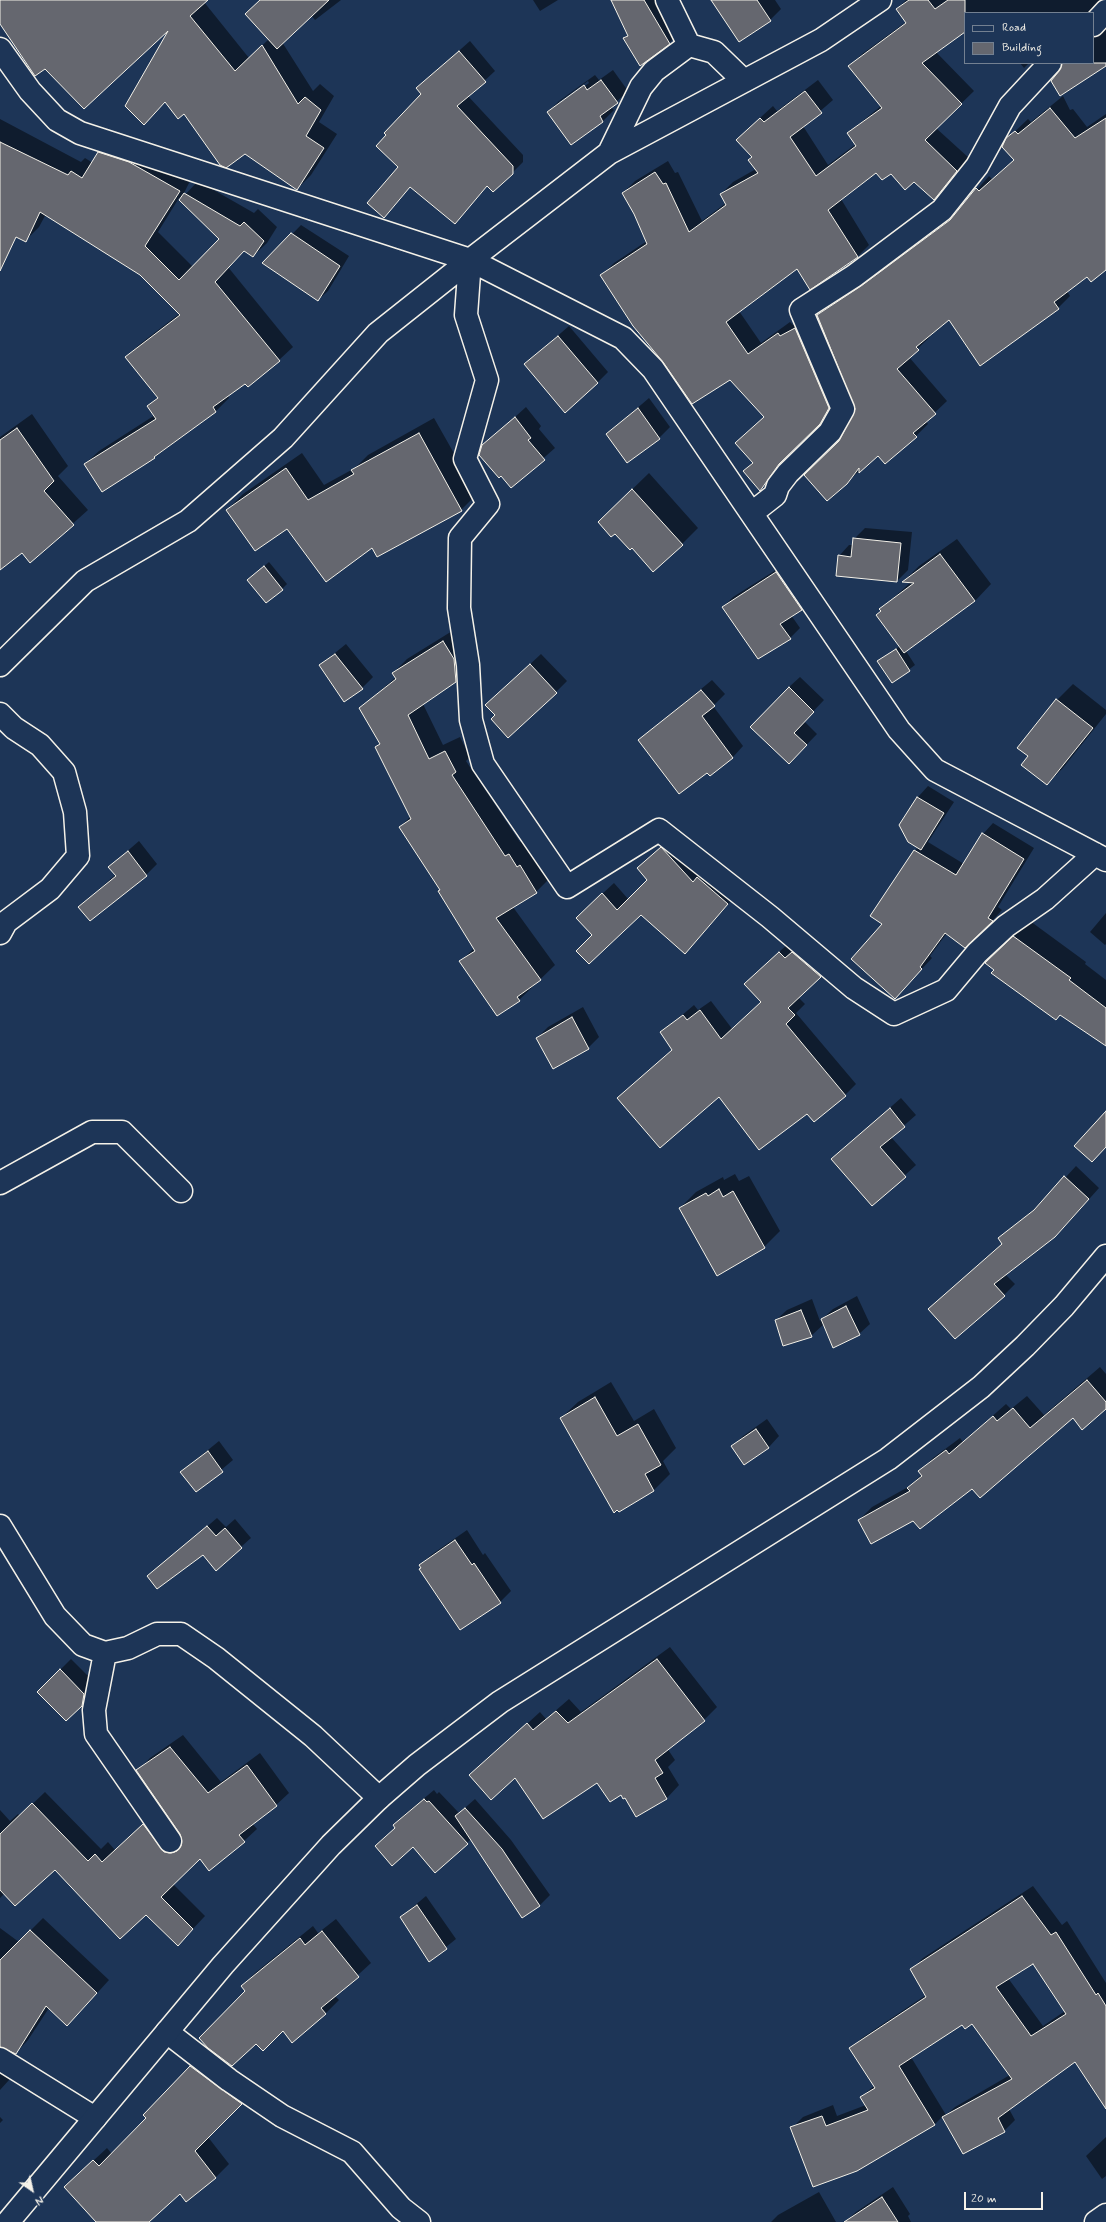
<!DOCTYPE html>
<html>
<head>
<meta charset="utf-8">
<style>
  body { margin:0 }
  #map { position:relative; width:1106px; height:2222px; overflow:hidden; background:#1d3557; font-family:Mynerve,sans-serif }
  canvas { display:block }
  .legend { position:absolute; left:964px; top:12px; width:130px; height:52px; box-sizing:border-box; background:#1d3557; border:1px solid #738091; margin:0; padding:5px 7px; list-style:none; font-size:12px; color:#f4f1e8 }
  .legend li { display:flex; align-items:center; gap:8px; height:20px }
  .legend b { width:20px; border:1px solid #738091 }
  .north { position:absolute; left:12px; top:2170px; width:40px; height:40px; -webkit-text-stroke:3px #1d3557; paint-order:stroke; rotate:146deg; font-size:11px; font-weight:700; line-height:16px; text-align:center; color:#f4f1e8 }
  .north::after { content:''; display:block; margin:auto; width:14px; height:18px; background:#f4f1e8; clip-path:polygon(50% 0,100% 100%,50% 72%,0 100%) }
  .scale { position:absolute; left:964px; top:2192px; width:79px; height:18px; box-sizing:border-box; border:2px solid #f4f1e8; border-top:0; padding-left:5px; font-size:12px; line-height:14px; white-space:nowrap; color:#f4f1e8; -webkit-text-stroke:3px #1d3557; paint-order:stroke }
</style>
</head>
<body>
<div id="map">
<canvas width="1106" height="2222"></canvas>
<ul class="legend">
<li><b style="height:5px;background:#1d3557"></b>Road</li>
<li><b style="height:11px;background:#65676f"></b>Building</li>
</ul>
<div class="north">N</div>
<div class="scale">20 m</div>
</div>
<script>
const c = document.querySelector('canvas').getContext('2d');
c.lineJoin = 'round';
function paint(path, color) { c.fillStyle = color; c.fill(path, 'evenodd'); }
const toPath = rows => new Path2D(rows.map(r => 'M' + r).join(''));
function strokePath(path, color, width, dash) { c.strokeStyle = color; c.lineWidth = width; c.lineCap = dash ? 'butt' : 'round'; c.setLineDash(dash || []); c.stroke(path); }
paint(toPath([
  [41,0,206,0,204,2,249,58,269,39,260,0,341,0,315,20,311,15,282,42,313,91,320,84,334,96,319,122,337,134,311,175,297,189,172,28],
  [533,0,558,0,540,11],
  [613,0,666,0,683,29,669,43,625,39,628,35],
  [712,0,775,0,781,9,770,20],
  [906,0,1100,0,1093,9,1093,13,965,13,965,31,936,52,974,91,936,128,969,158,934,199,914,180,891,172,877,172,841,199,869,245,857,257,797,268,739,311,761,343,790,322,793,325,807,316,832,411,790,452,772,477,760,489,744,471,753,462,736,443,765,416,730,379,602,275,614,263,647,241,635,213,623,193,635,181,668,161,675,173,678,172,702,221,726,203,721,194,733,182,756,169,749,128,773,106,777,111,818,80,833,100,803,126,828,165,856,144,848,133,881,106,850,67,862,54,906,22,897,9],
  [1093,17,1106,25,1106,62,1059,91,1063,63,1093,63],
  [470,41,495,71,468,96,523,155,523,162,512,173,488,185,455,222,399,167,423,94,417,88],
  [1020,63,1029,63,1024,68],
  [613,70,628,91,611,107,614,110,603,121,571,144,548,112,559,101,595,75,599,80],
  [588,81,589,83,559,105,559,102],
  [1063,96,1070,110,1073,109,1087,127,1106,114,1106,269,1087,275,1067,291,1070,296,1058,308,950,319,929,335,930,337,909,357,947,401,926,421,928,424,916,436,878,454,846,483,840,441,857,409,818,315,830,303,875,274,957,212,989,176,992,179,1015,159,1007,139,1028,119,1031,122],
  [0,119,81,162,85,158,93,163,99,153,112,139,192,177,181,199,198,181,254,213,258,209,277,227,267,243,253,256,245,250,228,267,293,347,279,360,228,395,229,398,216,411,155,457,102,491,85,464,99,451,155,415,148,406,158,397,126,357,140,344,179,314,140,274,46,214,39,227,26,240,17,236,13,240,0,234],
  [179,198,221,239,193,267,158,232],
  [301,225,349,256,328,291,318,300,264,263],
  [569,326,608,372,597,383,525,364],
  [649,398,670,427,659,438,627,461,607,434],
  [526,407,541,426,539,429,555,448,512,486,483,446],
  [32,414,68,466,58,476,88,510,30,562,22,552,0,569,0,437],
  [434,418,477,494,461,510,372,547,287,527,227,510,243,494,302,453,324,485,355,468,368,455],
  [649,473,698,528,682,544,615,506],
  [865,528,912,532,908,570,897,581,839,556,849,545,853,545,854,539],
  [957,539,991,584,975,601,906,651,915,665,892,682,879,661,900,646,881,609,911,582,904,581,919,566],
  [269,562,287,584,282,589,248,580],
  [787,563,811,599,791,615,800,628,790,638,723,607,733,597],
  [457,628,470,667,456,682,423,704,443,745,460,737,470,757,466,761,520,842,523,840,550,878,536,892,513,907,555,965,519,1000,498,1015,461,961,474,948,441,889,400,827,411,816,376,747,380,743,361,708,396,677,393,673,407,659],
  [346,644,373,677,362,688,320,665],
  [541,654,567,681,556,692,497,715,498,694],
  [800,677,824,700,804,721,817,734,789,763,789,687],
  [712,680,725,694,713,706,743,746,733,757,710,774,639,740],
  [1073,684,1106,710,1106,714,1063,768,1047,784,1029,756,1019,748,1057,700],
  [928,786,954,802,928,842,964,864,983,834,993,823,1034,848,998,907,1002,910,992,921,947,933,930,956,932,958,895,998,884,924,915,851,918,847,900,825,918,797],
  [672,837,738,893,696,941,641,914,594,935,588,907,614,883,629,900,649,880,649,858],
  [139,841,157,864,146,875,80,907,116,874,109,867],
  [1106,913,1106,944,1105,945,1090,932],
  [1030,921,1086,962,1085,964,1106,980,1106,1045,995,970,1002,947],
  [790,942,831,966,798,997,805,1004,796,1013,856,1084,845,1095,814,1120,807,1112,719,1095,618,1098,673,1049,661,1033,694,1005,698,1010,711,1001,733,1030,762,1001,756,973],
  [583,1007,599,1037,588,1048,553,1068,537,1038,548,1027],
  [901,1098,916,1115,891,1137,916,1165,873,1205,843,1149],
  [1076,1166,1099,1188,1066,1225,1005,1274,1015,1284,1004,1295,940,1299,1003,1243,999,1238,1043,1202],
  [735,1174,739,1181,749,1176,780,1231,764,1247,680,1208,696,1192,723,1177,724,1180],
  [857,1296,870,1324,859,1334,824,1324,811,1336,776,1320,787,1310,812,1299,820,1321,833,1309],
  [1100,1367,1106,1374,1106,1407,1073,1417,972,1488,914,1520,859,1520,872,1507,910,1486,922,1474,920,1471,933,1458,960,1438,963,1442,1006,1404,1011,1409,1027,1396,1044,1415],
  [611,1382,634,1421,654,1409,676,1448,663,1461,670,1474,654,1490,619,1511,561,1418,578,1402],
  [767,1419,779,1436,769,1447,744,1464,733,1446,743,1436],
  [219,1441,233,1460,196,1491,181,1472],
  [217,1518,226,1527,235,1519,251,1538,216,1569,203,1554,149,1576],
  [467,1530,483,1555,485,1553,511,1591,500,1602,422,1568,420,1566,431,1555],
  [670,1647,717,1707,704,1720,667,1748,675,1760,668,1767,679,1785,667,1798,637,1815,626,1796,598,1781,471,1775,540,1712,546,1719,569,1699,581,1712],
  [71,1659,95,1683,93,1694,66,1720,38,1692],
  [183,1735,221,1782,260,1753,289,1793,276,1805,252,1823,257,1829,244,1841,200,1858,173,1884,205,1916,190,1932,146,1913,55,1869,5,1893,0,1898,0,1810,10,1821,18,1814,20,1816,45,1792,101,1849,108,1842,115,1850,156,1812,177,1840,184,1841,181,1833,138,1771,150,1758],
  [434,1790,437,1794,439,1792,459,1813,475,1799,511,1840,550,1895,540,1905,523,1916,471,1839,467,1843,376,1846,396,1827,394,1825,404,1815],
  [1033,1886,1062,1925,1067,1921,1106,1983,1106,2107,1075,2061,1009,2109,1015,2120,1004,2131,963,2153,943,2116,934,2125,792,2128,803,2117,833,2105,837,2116,866,2105,861,2097,875,2085,851,2048,862,2038,926,1995,912,1969,923,1958],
  [1033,1963,1065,2011,1043,2026,1008,1978],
  [973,2023,1010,2075,955,2107,946,2115,911,2057,962,2024],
  [426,1896,456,1939,430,1960,401,1917],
  [43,1918,109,1980,80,2012,49,2008,28,2040,16,2053,0,2045,0,1928,19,1942],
  [336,1919,371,1963,335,1996,339,2000,326,2013,292,2041,242,1986,255,1973,313,1926,318,1933],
  [0,2046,1,2053,19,2069,0,2090],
  [204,2053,254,2090,208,2137,229,2164,216,2177,186,2200,180,2192,147,2222,98,2222,79,2174,107,2148,112,2154,147,2118,144,2115],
  [0,2117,3,2120,0,2123],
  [1106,2137,1106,2176,1102,2179,1086,2156],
  [893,2187,910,2214,908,2216,911,2222,845,2222,856,2212],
  [819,2192,836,2222,771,2222,778,2215]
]), '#0007');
const building = toPath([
  [0,0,208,0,190,16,235,71,262,45,298,104,305,97,321,110,306,136,324,148,297,190,245,154,226,168,220,165,184,114,178,119,165,102,144,125,125,106,168,31,84,109,45,69,35,76,0,24,0,0],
  [260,0,329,0,277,49,245,14,260,0],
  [611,0,644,0,670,44,640,66,623,38,628,36,611,0],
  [711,0,757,0,771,21,739,42,711,0],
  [909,0,928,0,935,9,948,0,965,0,965,32,922,63,962,104,925,140,957,171,934,200,914,182,905,190,891,174,882,180,876,173,828,210,858,257,810,290,797,269,726,322,748,354,778,333,780,336,795,328,829,408,820,424,779,464,760,491,743,471,753,463,735,443,764,417,730,380,692,404,663,362,633,326,600,275,647,244,634,214,622,193,655,172,663,184,666,183,689,232,726,205,720,194,758,173,748,160,752,157,736,140,760,118,764,122,805,91,822,113,790,137,816,176,856,146,847,133,882,108,848,66,906,23,896,9,909,0],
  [459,51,486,82,457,106,513,166,513,174,493,192,487,186,455,224,410,187,384,218,367,203,398,167,376,146,386,135,384,133,421,94,416,88,459,51],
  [1062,63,1106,63,1106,66,1060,96,1051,81,1059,71,1062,63],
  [601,80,618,103,600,116,603,122,571,145,547,112,584,85,587,90,601,80],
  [1050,108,1075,138,1106,118,1106,270,1091,282,1087,277,1054,302,1059,309,980,366,949,320,916,347,919,350,897,369,936,414,913,433,917,437,885,464,878,456,859,473,859,468,847,484,827,501,804,475,839,441,855,409,817,315,861,286,950,220,976,188,979,191,1014,160,1002,147,1006,138,1015,131,1018,134,1050,108],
  [0,142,68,175,71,171,82,178,98,152,129,162,180,191,145,246,179,280,219,239,179,200,184,193,240,226,244,222,264,241,253,257,244,251,215,282,280,361,248,387,245,384,213,407,216,412,154,457,155,458,102,492,84,464,156,419,147,406,158,398,125,357,180,315,140,275,40,212,26,242,16,237,0,271,0,142],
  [291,233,340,266,318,301,262,263,291,233],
  [558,336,598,383,565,413,524,364,558,336],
  [638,408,660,439,627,463,606,434,638,408],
  [515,417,531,438,528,440,545,460,511,488,501,476,499,478,479,455,482,445,515,417],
  [17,428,54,481,44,491,74,525,30,563,22,553,0,570,0,440,17,428],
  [419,433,462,511,377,557,372,548,326,582,287,529,255,551,226,510,286,468,308,500,354,474,351,470,419,433],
  [632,489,683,545,653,572,632,548,630,550,615,534,611,537,598,522,632,489],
  [853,538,901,543,897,582,836,576,838,555,851,557,853,538],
  [940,554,975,601,904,653,876,615,881,611,879,609,914,583,902,582,940,554],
  [264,566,283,590,266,603,247,580,264,566],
  [776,572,802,610,780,624,791,639,758,659,722,607,776,572],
  [443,641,454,659,456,682,408,715,429,759,445,751,456,772,452,775,505,856,509,854,517,867,520,865,537,893,496,918,541,980,517,997,520,1001,497,1016,459,961,475,951,438,891,440,890,399,827,411,819,375,747,380,744,359,708,396,679,392,673,443,641],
  [896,649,910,671,892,683,877,661,896,649],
  [335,654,363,689,344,702,319,665,335,654],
  [530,664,557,693,508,738,491,719,495,715,485,705,530,664],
  [789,687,814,712,794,733,807,745,789,764,750,727,789,687],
  [701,690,715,706,702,716,733,758,710,776,707,773,679,794,638,740,701,690],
  [1056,699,1093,728,1047,785,1021,765,1028,756,1017,748,1056,699],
  [917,797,944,813,921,850,908,842,899,825,917,797],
  [982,833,1024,859,988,918,993,921,965,948,945,933,920,967,922,969,895,999,851,959,882,924,870,916,914,850,956,875,982,833],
  [661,847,693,882,697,877,728,904,685,954,641,915,589,964,576,951,592,935,576,918,602,893,617,910,647,880,637,868,661,847],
  [128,851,147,876,90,921,78,907,116,876,108,867,128,851],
  [1013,936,1071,978,1069,980,1106,1008,1106,1046,1060,1015,1056,1020,991,973,994,970,985,963,1013,936],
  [779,952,785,958,792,952,821,977,788,1008,795,1015,786,1024,846,1096,814,1122,807,1114,759,1150,719,1097,660,1148,617,1098,672,1050,660,1032,683,1015,687,1020,700,1010,721,1039,761,1002,744,984,779,952],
  [572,1017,589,1049,553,1069,536,1038,572,1017],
  [890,1108,905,1127,880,1147,906,1177,872,1206,831,1159,890,1108],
  [1106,1111,1106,1147,1092,1162,1074,1146,1106,1111],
  [1064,1176,1089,1199,1055,1237,994,1284,1005,1296,955,1339,928,1309,1002,1244,998,1238,1034,1210,1064,1176],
  [719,1189,723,1197,733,1191,765,1248,717,1276,679,1208,706,1193,708,1196,719,1189],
  [846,1306,860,1335,833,1348,821,1319,846,1306],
  [801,1310,812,1337,783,1346,775,1320,801,1310],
  [1087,1380,1106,1402,1106,1409,1082,1430,1073,1418,980,1498,972,1489,920,1529,913,1521,871,1544,858,1520,910,1491,907,1488,922,1476,918,1471,946,1450,949,1454,993,1416,997,1421,1013,1408,1030,1428,1087,1380],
  [595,1397,617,1436,638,1424,661,1465,645,1474,654,1491,619,1512,617,1510,614,1513,560,1418,595,1397],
  [756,1429,769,1448,744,1465,731,1446,756,1429],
  [208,1451,223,1472,196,1492,180,1472,208,1451],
  [207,1526,216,1536,225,1528,242,1548,216,1571,203,1555,157,1589,147,1576,207,1526],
  [455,1540,472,1565,474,1563,501,1603,460,1630,419,1569,421,1568,419,1565,455,1540],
  [657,1659,705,1721,655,1760,663,1773,655,1778,667,1799,636,1817,625,1798,623,1799,621,1795,610,1802,597,1783,543,1819,515,1778,491,1800,469,1775,527,1723,533,1730,556,1711,568,1723,657,1659],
  [60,1669,84,1694,82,1706,66,1721,37,1692,60,1669],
  [170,1747,208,1793,247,1765,277,1806,239,1835,245,1842,209,1871,200,1859,161,1897,193,1929,178,1946,146,1915,120,1939,55,1870,15,1906,0,1890,0,1834,32,1803,88,1861,95,1854,102,1862,143,1824,164,1852,171,1853,177,1851,181,1846,180,1834,136,1770,170,1747],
  [424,1799,427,1802,429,1801,468,1844,435,1873,413,1847,392,1866,375,1846,395,1828,393,1825,424,1799],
  [465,1808,502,1849,540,1906,522,1918,455,1816,465,1808],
  [1022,1896,1051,1935,1056,1932,1096,1995,1098,1993,1106,2006,1106,2109,1075,2062,998,2118,1005,2132,963,2154,942,2117,1012,2079,972,2024,965,2029,962,2025,899,2066,935,2125,857,2171,813,2187,790,2127,822,2116,826,2126,868,2110,860,2097,875,2088,849,2048,926,1997,910,1969,1022,1896],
  [1033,1964,1066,2014,1031,2036,996,1987,1033,1964],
  [417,1905,447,1949,429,1962,400,1917,417,1905],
  [30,1930,97,1993,67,2026,46,2006,16,2054,0,2047,0,1960,30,1930],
  [322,1931,359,1977,321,2008,326,2014,292,2043,283,2031,263,2051,256,2044,232,2066,208,2048,199,2038,245,1991,241,1986,300,1938,305,1945,322,1931],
  [190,2066,242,2104,195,2151,216,2178,186,2202,180,2194,149,2222,96,2222,64,2187,93,2160,99,2166,146,2118,143,2115,190,2066],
  [882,2197,898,2222,844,2222,882,2197]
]);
paint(building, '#65676f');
strokePath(building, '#f4f1e8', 1);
const minor = toPath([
  [1093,25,1106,11],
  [689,45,714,52,744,81],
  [0,49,30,91,57,120,80,133,470,260,623,338,653,369,899,730,935,770,1106,860],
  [609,153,641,87,654,71,689,45,667,0],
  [470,260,466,315,487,380,465,459,488,504,460,538,459,608,468,665,471,720,483,764,567,887,659,830,770,917,854,988,894,1014,946,990,977,953,1006,926,1045,899,1095,854],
  [752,513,775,495,778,486,788,473,830,432,843,409,801,310,854,276,942,210,977,166,1010,106,1050,63],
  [0,665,85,581,188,521,283,438,378,333,470,260,609,153,821,40,880,0],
  [0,714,14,728,40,745,64,772,75,812,78,856,50,889,6,922,0,933],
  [0,1183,92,1132,122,1132,181,1191],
  [0,1526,55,1616,83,1645,105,1653,128,1648,157,1634,181,1634,216,1658,313,1736,379,1798],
  [105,1653,94,1710,96,1734,170,1841],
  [167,2032,229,2080,282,2116,352,2152,401,2208,419,2222],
  [0,2059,95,2118],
  [1096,2222,1106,2215]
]);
const secondary = toPath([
  [8,2222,223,1965,331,1845,379,1798,417,1765,500,1702,888,1459,981,1387,1025,1346,1064,1306,1106,1256]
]);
strokePath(minor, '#f4f1e8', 25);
strokePath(secondary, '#f4f1e8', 25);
strokePath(minor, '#1d3557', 22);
strokePath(secondary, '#1d3557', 22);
</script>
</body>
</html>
